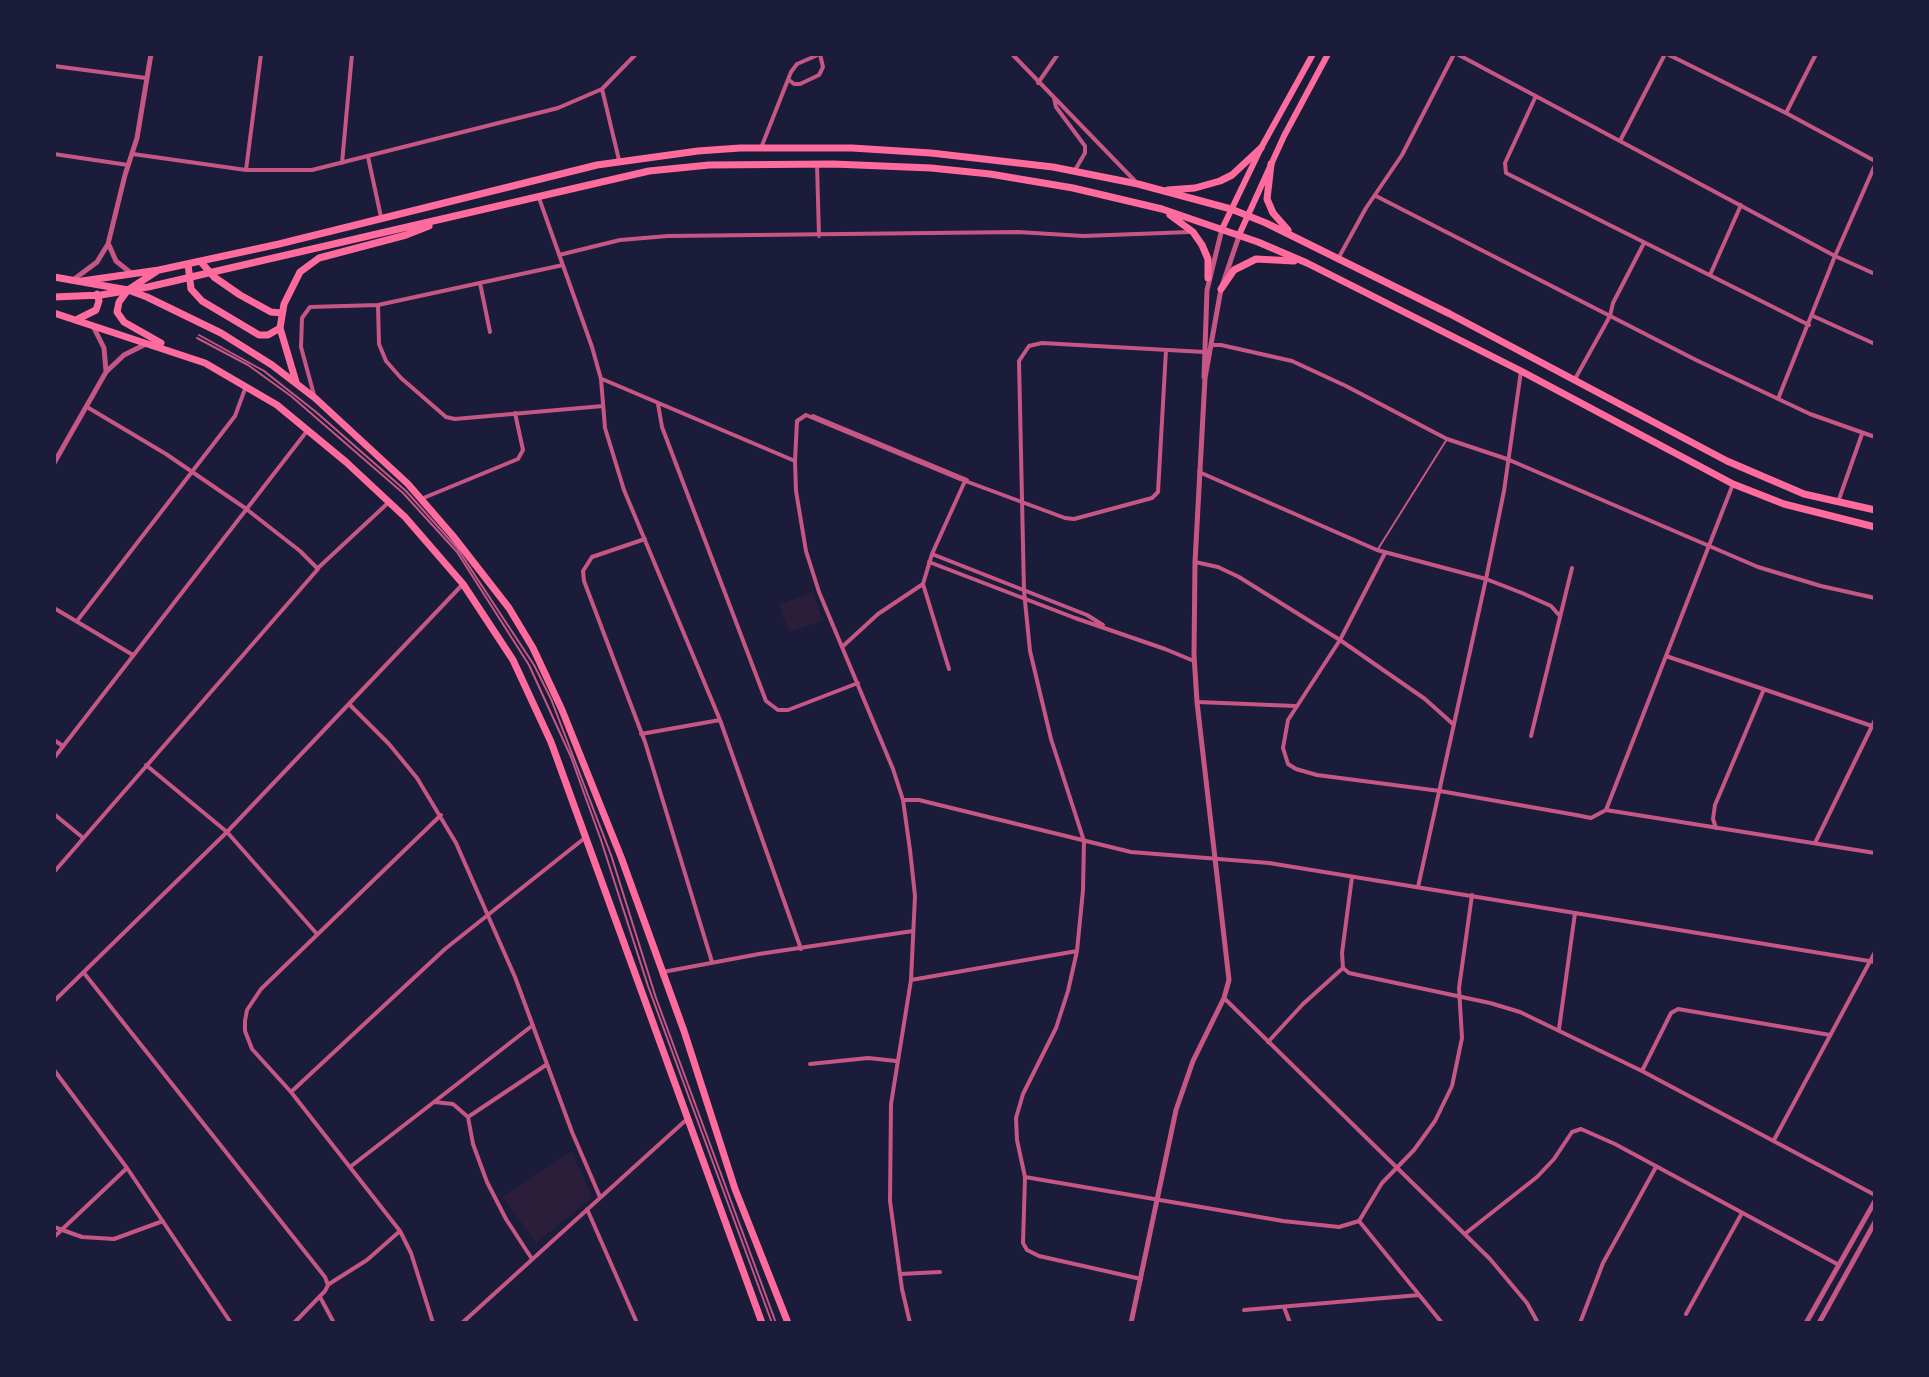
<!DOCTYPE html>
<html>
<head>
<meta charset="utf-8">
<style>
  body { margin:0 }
  #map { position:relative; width:1929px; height:1377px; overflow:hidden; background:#1b1b3a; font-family:"Golos Text",sans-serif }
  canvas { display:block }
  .frame { position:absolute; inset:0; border:56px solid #1b1b3a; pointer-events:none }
</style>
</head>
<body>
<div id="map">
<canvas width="1929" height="1377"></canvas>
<div class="frame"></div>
</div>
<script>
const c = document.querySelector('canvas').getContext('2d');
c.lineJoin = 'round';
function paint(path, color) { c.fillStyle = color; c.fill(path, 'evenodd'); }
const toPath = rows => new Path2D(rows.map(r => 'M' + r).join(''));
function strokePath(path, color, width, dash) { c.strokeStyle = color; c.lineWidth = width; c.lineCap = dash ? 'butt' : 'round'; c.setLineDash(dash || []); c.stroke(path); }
paint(toPath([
  [813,592,823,620,789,632,779,604],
  [572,1151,592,1197,536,1243,503,1197]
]), '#2a1e3b');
strokePath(toPath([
  [199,335,264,371,316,412,406,491,457,548,534,665,551,699,611,855,656,998,776,1323],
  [197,338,248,365,291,396,403,493,457,552,529,665,571,757,601,840,648,986,772,1323],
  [1378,549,1447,439]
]), '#c65784', 2);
strokePath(toPath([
  [1012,54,1136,182],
  [1457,54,1835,256,1875,274],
  [1667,54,1786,113,1875,161],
  [54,66,146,78],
  [789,80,794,84,800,84,819,75,823,67,820,54],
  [1038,83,1058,54],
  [602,89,619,160],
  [1054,98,1056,107,1085,146,1085,153,1075,170],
  [1535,98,1505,163,1506,173,1809,325],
  [1786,113,1816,54],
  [1621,139,1665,54],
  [761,148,791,72,797,64,820,54],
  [54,154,128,165],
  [133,154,246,170,312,170,558,108,602,89,636,54],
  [368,157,381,217],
  [342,163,352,54],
  [817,164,819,236],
  [246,170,261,54],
  [1376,196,1696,360,1810,414,1875,437],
  [539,198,592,347,601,379,605,428,624,490,720,720,801,949],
  [559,255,620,240,668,236,1018,232,1083,236,1190,232],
  [1339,257,1366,208,1402,155,1454,54],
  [1710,275,1741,205],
  [480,283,490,332],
  [378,305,379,344,386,361,401,378,446,417,455,419,603,406],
  [1813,316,1875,344],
  [1211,345,1221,345,1292,361,1346,386,1447,439,1507,459,1758,567,1821,586,1875,598],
  [602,379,795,461],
  [1575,379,1610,316,1613,303,1644,243],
  [314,395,301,347,302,318,310,307,378,305,563,265],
  [1778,399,1835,256,1875,165],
  [658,404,662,427,766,701,778,710,788,710,858,683],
  [806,415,797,421,795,461,796,491,806,551,819,592,893,769,903,800,910,850,915,896,911,980,891,1104,890,1201,902,1289,910,1323],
  [806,415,960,479,1065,518,1074,519,1152,498,1158,492,1166,350],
  [813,416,967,480],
  [1199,472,1377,550,1486,579,1522,593,1551,606,1559,615],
  [421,499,518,459,523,450,515,413],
  [1838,502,1862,434],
  [645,539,592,557,583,571,584,581,645,742,712,962],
  [1385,553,1340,640,1288,720,1283,748,1288,764,1296,769,1317,775,1440,791,1576,815,1591,818,1606,810,1875,853],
  [932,554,1087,615,1103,625],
  [929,562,1075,618,1165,649,1194,661],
  [1195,562,1218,567,1239,577,1340,640,1425,699,1454,725],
  [318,568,389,502],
  [54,608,133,655],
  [77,621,235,416,245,389],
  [842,647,878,614,923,584],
  [1666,656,1872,726],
  [949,669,923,584,932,554,965,481],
  [1198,702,1295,706],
  [349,704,389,744,417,778,456,843,515,977,572,1132,600,1197],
  [641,734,720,720],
  [1531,736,1572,568],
  [54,740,63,746],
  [54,758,307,431],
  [146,765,227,832,317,934],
  [903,800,919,800,1131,852,1269,863,1875,962],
  [1606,810,1733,484],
  [54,814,82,837],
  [1716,828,1713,819,1715,805,1764,689],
  [1815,843,1875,720],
  [54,872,318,569,300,551,245,508,166,454,87,407],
  [1352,877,1342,953,1343,968,1349,973,1490,1003,1520,1012,1642,1071,1875,1195],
  [1418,887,1486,579,1504,491,1521,371],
  [663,972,759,954,913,931],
  [84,973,325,1277,328,1285,325,1291,294,1323],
  [911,980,1077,951],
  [1224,998,1490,1259,1527,1303,1538,1323],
  [54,1001,227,832,463,584],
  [1559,1029,1575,913],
  [1268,1042,1303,1004,1343,968],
  [810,1064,868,1058,896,1061],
  [54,1070,127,1168,231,1323],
  [1642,1071,1671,1013,1678,1009,1830,1035],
  [291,1092,445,949,586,837],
  [434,1102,533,1025],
  [468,1117,546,1065],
  [1774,1140,1875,952],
  [350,1167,434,1102,453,1104,468,1117,473,1144,487,1182,506,1219,532,1259],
  [1025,1177,1283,1221,1339,1227,1359,1221,1382,1183,1414,1150,1435,1121,1452,1086,1462,1038,1459,988,1472,895],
  [587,1209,637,1323],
  [1359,1221,1442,1323],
  [54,1227,82,1237,114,1239,163,1221],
  [1466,1233,1537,1177,1554,1159,1572,1132,1581,1129,1615,1144,1839,1265],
  [54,1237,127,1168],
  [900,1274,940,1272],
  [1141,1279,1039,1256,1027,1250,1023,1243,1025,1177,1017,1140,1016,1118,1023,1094,1056,1028,1068,991,1077,951,1083,890,1084,841,1051,739,1030,651,1024,591,1019,361,1029,346,1042,343,1204,352],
  [329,1284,367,1260,400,1231],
  [320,1297,334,1323],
  [1284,1307,1290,1323],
  [1244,1310,1419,1295],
  [1686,1314,1742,1213],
  [433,1323,411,1253,400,1231,291,1092,252,1049,245,1031,245,1021,247,1010,261,989,441,815],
  [462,1323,686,1120],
  [1580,1323,1603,1263,1656,1167]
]), '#c65784', 4);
strokePath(toPath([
  [109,245,116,261,131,273],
  [73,280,97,262,108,244,125,175,137,138,151,54],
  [94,328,104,348,106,371],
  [1204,377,1207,290,1222,229],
  [54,463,106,372,124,355,146,344],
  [1131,1323,1176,1110,1193,1061,1224,998,1229,980,1197,702,1194,655,1195,562,1205,378,1221,289,1239,236],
  [1806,1323,1875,1201],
  [1819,1323,1875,1222]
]), '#c65784', 5);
strokePath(toPath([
  [1222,229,1261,148,1313,54],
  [1239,235,1284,136,1328,54]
]), '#ff6b9d', 6);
strokePath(toPath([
  [1271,164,1267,199,1273,213,1288,230],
  [1168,190,1195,188,1220,181,1232,175,1261,148],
  [1170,215,1193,232,1202,245,1208,259,1208,278],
  [201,262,214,277,240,295,271,312,281,313],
  [188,264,191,289,202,301,259,335,268,335,280,328],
  [157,271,128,290,119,302,117,312,124,322,161,343],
  [54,277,128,290,147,297,221,333,272,365,315,398,408,484,453,536,509,608,533,648,562,710,621,857,684,1031,735,1189,788,1323],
  [82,281,159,270,279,244,597,165,698,151,740,148,852,148,931,153,1053,167,1138,184,1231,209,1266,223,1450,314,1727,461,1804,494,1875,510],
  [1221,289,1234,270,1256,259,1294,261],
  [54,297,101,295,148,287,649,171,709,165,833,164,931,168,990,174,1073,188,1162,209,1258,242,1307,263,1521,371,1733,484,1784,504,1875,527],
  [54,313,205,363,277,405,346,462,405,517,463,584,513,660,551,742,762,1323],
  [78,319,96,310,99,301,97,294],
  [296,382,280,328,284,304,300,272,319,258,406,235,429,226]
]), '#ff6b9d', 7);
</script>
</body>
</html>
